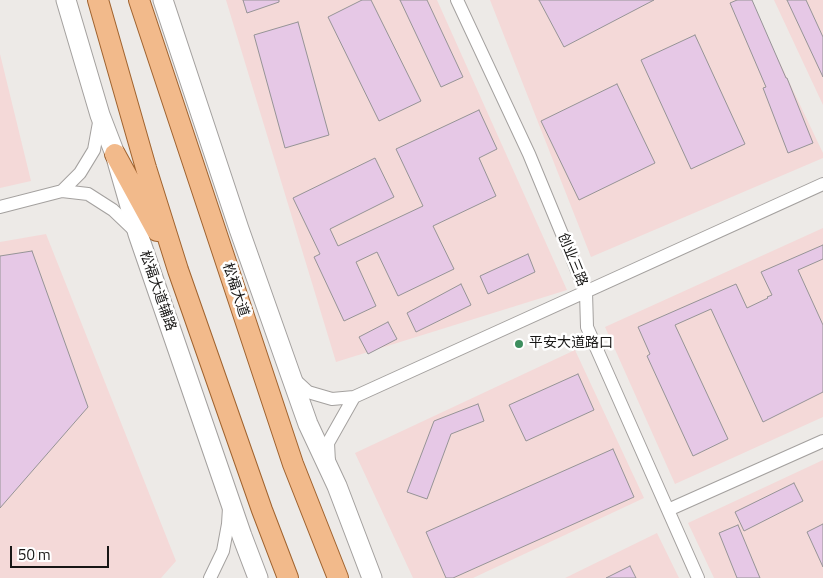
<!DOCTYPE html>
<html>
<head>
<meta charset="utf-8">
<style>
  body { margin:0 }
  #map { position:relative; width:823px; height:578px; overflow:hidden; background:#edeae7; font-family:"Titillium Web",sans-serif }
  canvas { display:block }
  .scale { position:absolute; left:10px; top:546px; width:99px; height:22px; box-sizing:border-box; border:2px solid #171615; border-top:0; padding-left:6px; font-size:15px; line-height:18px; white-space:nowrap; color:#171615; -webkit-text-stroke:4px #fff; paint-order:stroke }
</style>
</head>
<body>
<div id="map">
<canvas width="823" height="578"></canvas>
<div class="scale">50 m</div>
</div>
<script>
const c = document.querySelector('canvas').getContext('2d');
c.lineJoin = 'round';
function paint(path, color) { c.fillStyle = color; c.fill(path, 'evenodd'); }
const toPath = rows => new Path2D(rows.map(r => 'M' + r).join(''));
function strokePath(path, color, width, dash) { c.strokeStyle = color; c.lineWidth = width; c.lineCap = dash ? 'butt' : 'round'; c.setLineDash(dash || []); c.stroke(path); }
function drawText(font, color, halo, rows, align = 'center') {
  c.font = font + ' "Titillium Web","Noto Sans SC",sans-serif'; c.lineWidth = 5; c.setLineDash([]); c.textBaseline = 'middle'; c.strokeStyle = halo; c.fillStyle = color; for (const [text, x, y, turn = 0] of rows) {
    c.save(); c.translate(x, y); c.rotate((+turn || 0) * Math.PI / 180); c.textAlign = isNaN(turn) ? turn : align; if (halo) c.strokeText(text, 0, 0); c.fillText(text, 0, 0); c.restore();
  }
}
paint(toPath([
  [226,0,437,0,567,290,336,362],
  [490,0,750,0,823,153,823,158,591,257],
  [774,0,823,0,823,105],
  [0,54,31,181,0,188],
  [823,228,823,417,675,484,605,327],
  [46,234,176,561,161,578,0,578,0,242],
  [575,350,644,498,473,578,413,578,355,453],
  [823,460,823,578,714,578,688,523],
  [657,533,679,578,565,578]
]), '#f4d9d8');
const building = toPath([
  [243,0,279,0,279,2,247,13,243,0],
  [362,0,371,0,421,101,379,121,328,17,362,0],
  [400,0,427,0,463,77,441,87,400,0],
  [539,0,654,0,564,47,539,0],
  [737,0,752,0,786,78,787,78,813,143,788,153,763,88,766,87,730,3,737,0],
  [787,0,806,0,823,37,823,77,787,0],
  [298,22,329,135,285,148,254,35,298,22],
  [695,35,745,144,691,169,641,60,695,35],
  [617,84,655,163,579,200,541,121,617,84],
  [479,110,497,149,479,158,496,196,433,226,454,269,398,296,377,252,356,262,376,306,344,321,314,257,320,254,293,198,375,158,394,197,330,229,338,246,423,206,396,149,479,110],
  [823,245,823,259,798,270,823,325,823,392,763,422,711,309,675,325,728,439,693,456,647,356,650,354,638,327,736,284,747,308,768,298,767,297,772,295,761,272,823,245],
  [32,251,88,407,0,508,0,256,32,251],
  [528,254,535,272,488,294,480,276,528,254],
  [461,284,471,305,416,332,407,313,461,284],
  [388,322,397,339,368,354,359,337,388,322],
  [578,374,594,410,526,441,509,405,578,374],
  [478,404,484,421,451,434,427,499,407,492,434,421,478,404],
  [613,449,634,497,453,578,446,578,426,532,613,449],
  [794,483,803,501,744,531,735,512,794,483],
  [823,524,823,567,807,532,823,524],
  [738,525,760,578,737,578,719,533,738,525],
  [630,566,636,578,606,578,630,566]
]);
paint(building, '#e6c8e6');
strokePath(building, '#969496', 1);
const street = toPath([
  [457,0,529,154,586,292,587,327,698,578],
  [100,117,94,150,80,173,62,191,88,194,113,210,135,231],
  [0,207,62,191],
  [295,380,308,392,332,399,354,397,823,184],
  [329,462,328,443,354,397],
  [668,510,823,441],
  [210,578,223,551,228,524,229,508]
]);
const secondary = toPath([
  [66,0,100,115,115,154,138,234,242,536,258,578],
  [163,0,239,229,291,376,308,424,337,486,372,578]
]);
const primary = toPath([
  [98,0,146,168,178,270,262,510,288,578],
  [139,0,293,464,338,578],
  [115,154,157,231]
]);
strokePath(street, '#a4a19f', 14);
strokePath(secondary, '#a4a19f', 21);
strokePath(primary, '#a0632f', 22);
strokePath(street, '#fff', 12);
strokePath(secondary, '#fff', 19);
strokePath(primary, '#f2ba8b', 20);
for (const [x, y, r, color] of [
  [519,344,5,"#3d8e5e"]
]) { const dot = new Path2D(); dot.arc(x, y, r, 0, 2 * Math.PI); c.fillStyle = color; c.fill(dot); strokePath(dot, '#fff', 2); }
drawText('14px', '#171615', '#fff', [
  ["创业三路",572,260,68],
  ["松福大道",235,290,72],
  ["松福大道辅路",157,291,71]
]);
drawText('14px', '#171615', '#fff', [
  ["平安大道路口",529,344]
], 'left');
</script>
</body>
</html>
